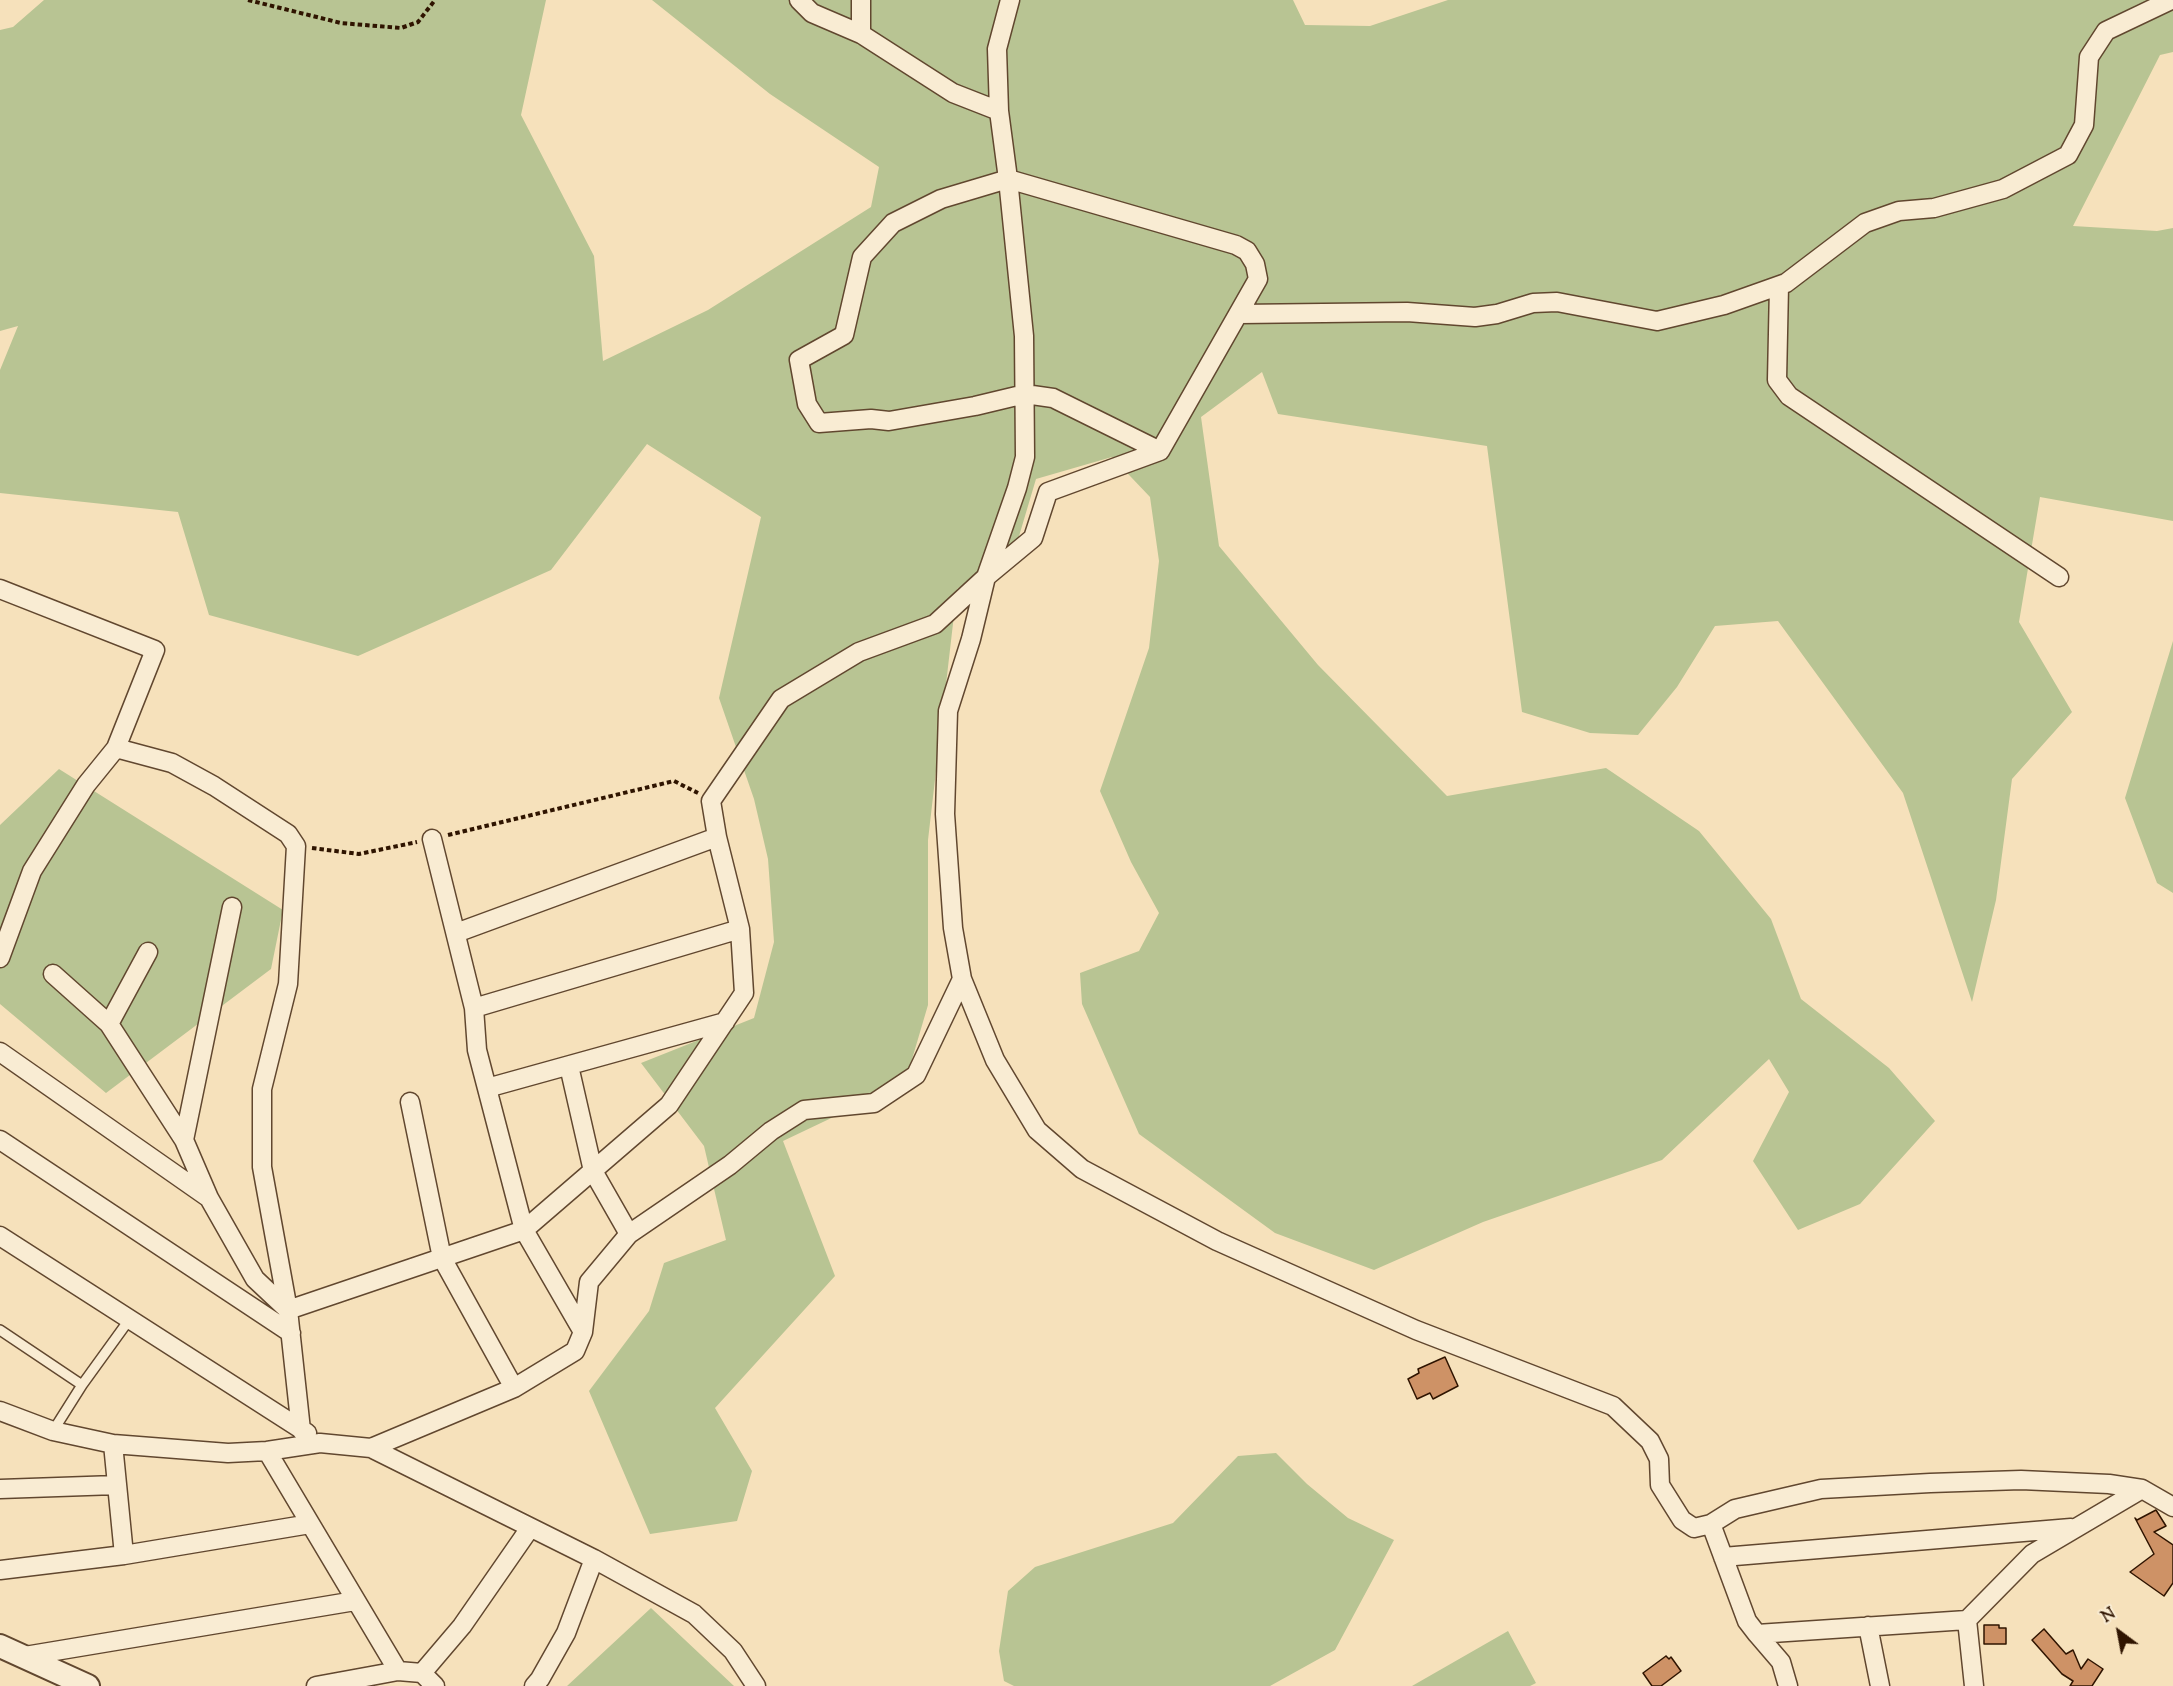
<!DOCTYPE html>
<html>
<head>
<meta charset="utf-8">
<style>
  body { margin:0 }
  #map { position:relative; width:2173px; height:1686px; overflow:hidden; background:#f6e1bb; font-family:"Sorts Mill Goudy",serif }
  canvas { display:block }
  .north { position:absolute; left:2089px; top:1602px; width:60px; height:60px; -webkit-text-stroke:4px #f9ecd3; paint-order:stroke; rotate:328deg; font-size:16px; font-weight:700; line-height:24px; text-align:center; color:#2f1400 }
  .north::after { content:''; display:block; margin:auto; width:21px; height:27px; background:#2f1400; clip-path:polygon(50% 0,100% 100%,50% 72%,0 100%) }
</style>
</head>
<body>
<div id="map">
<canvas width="2173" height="1686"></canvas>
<div class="north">N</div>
</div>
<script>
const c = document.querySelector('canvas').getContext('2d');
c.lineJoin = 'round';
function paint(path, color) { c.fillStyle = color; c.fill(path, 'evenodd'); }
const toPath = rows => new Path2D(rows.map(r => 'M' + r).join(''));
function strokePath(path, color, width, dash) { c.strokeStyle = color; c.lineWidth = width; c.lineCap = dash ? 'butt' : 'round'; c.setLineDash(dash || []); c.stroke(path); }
paint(toPath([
  [44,0,546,0,521,115,594,256,603,361,708,310,871,207,879,167,770,94,652,0,1293,0,1305,25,1370,26,1448,0,2173,0,2173,52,2160,55,2073,226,2157,231,2173,228,2173,521,2040,497,2019,622,2072,712,2012,779,1996,900,1972,1002,1903,793,1778,621,1715,626,1677,687,1638,735,1590,733,1522,712,1487,446,1278,414,1262,372,1201,417,1219,546,1318,665,1447,796,1606,768,1699,831,1771,919,1801,999,1889,1068,1935,1121,1860,1204,1798,1230,1753,1161,1789,1092,1769,1059,1662,1160,1483,1222,1374,1270,1275,1233,1139,1134,1082,1004,1080,973,1139,951,1159,913,1131,862,1100,791,1149,648,1159,561,1150,497,1112,457,1036,479,1014,553,957,589,928,840,928,1005,905,1083,783,1141,835,1276,715,1408,752,1471,737,1521,650,1534,589,1391,649,1311,664,1263,726,1240,704,1146,641,1063,754,1018,774,942,768,859,754,799,719,698,761,517,647,444,551,570,358,656,209,615,178,512,0,493,0,370,18,326,0,331,0,30,13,27],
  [2173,641,2173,893,2157,883,2125,798],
  [59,769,283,910,271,969,106,1093,0,1004,0,825],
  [1276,1453,1307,1484,1348,1518,1394,1540,1335,1650,1270,1686,1014,1686,1004,1681,999,1651,1008,1591,1035,1567,1173,1523,1238,1456],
  [651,1608,734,1686,567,1686],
  [1508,1631,1536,1683,1530,1686,1412,1686]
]), '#b8c493');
const building = toPath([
  [1445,1357,1458,1386,1433,1399,1430,1393,1417,1399,1408,1379,1419,1373,1418,1369,1445,1357],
  [2156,1510,2166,1526,2154,1532,2173,1545,2173,1583,2164,1596,2130,1572,2154,1554,2135,1518,2137,1520,2156,1510],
  [1984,1625,1999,1625,1999,1628,2006,1628,2006,1644,1984,1644,1984,1625],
  [2044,1629,2066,1654,2073,1650,2081,1669,2088,1659,2103,1669,2092,1686,2070,1686,2073,1681,2062,1674,2032,1640,2044,1629],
  [1666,1656,1669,1659,1671,1657,1681,1671,1661,1686,1652,1686,1643,1673,1666,1656]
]);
paint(building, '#ce9266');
strokePath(building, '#2f1400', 1.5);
const service = toPath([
  [0,1330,82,1385],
  [53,1431,82,1385,129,1320]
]);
const minor = toPath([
  [799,0,812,13,861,34,953,93,999,111],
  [1010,0,997,49,999,111,1008,179,1024,336,1025,457,1017,488,986,577,971,639,948,711,945,814,953,928,962,979,995,1060,1037,1130,1082,1169,1217,1241,1416,1330,1613,1406,1650,1441,1659,1459,1660,1485,1682,1520,1694,1528,1711,1524,1735,1509,1821,1489,1930,1483,2021,1480,2109,1484,2142,1489,2173,1507],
  [861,34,861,0],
  [1008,179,1236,245,1247,251,1255,264,1258,279,1160,451,1053,398,1025,394,975,406,889,421,871,419,819,423,807,404,799,360,844,335,862,257,893,223,941,199,1008,179],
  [1779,286,1777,380,1789,396,2059,577],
  [1240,314,1407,312,1475,317,1497,314,1533,303,1557,302,1657,321,1724,305,1786,283,1865,223,1899,211,1934,208,2003,189,2068,155,2084,125,2089,57,2106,31,2171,0],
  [0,589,155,650,116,748,86,785,32,871,0,958],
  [116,748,172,763,214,786,288,834,296,846,288,984,262,1089,262,1167,288,1310,301,1430],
  [432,839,474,1008,477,1050,524,1230,583,1332],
  [456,933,717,837],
  [53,974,109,1024,184,1140,209,1198],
  [474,1008,740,929],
  [109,1024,148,952],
  [0,1052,209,1198,255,1279,288,1310,524,1230,669,1105,744,993,740,929,717,837,711,801,781,699,859,652,935,624,986,577,1033,538,1048,492,1160,451],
  [569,1066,593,1171,629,1234],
  [487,1088,725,1022],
  [410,1102,442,1258,514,1388],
  [0,1140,291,1333],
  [184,1140,232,907],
  [0,1236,307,1433],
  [0,1411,53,1431,113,1444,228,1453,267,1451,320,1443,371,1448,594,1559,694,1614,733,1651,756,1686],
  [113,1444,124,1555],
  [371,1448,514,1388,575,1351,583,1332,589,1282,629,1234,730,1165,771,1131,804,1110,874,1103,916,1075,962,979],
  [267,1451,398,1671],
  [0,1489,116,1485],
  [1711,1524,1747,1621,1757,1634,1967,1620,2032,1554,2142,1489],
  [1723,1557,2071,1528],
  [0,1570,124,1555,310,1524],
  [1967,1620,1974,1686],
  [1868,1626,1880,1686],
  [1757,1634,1781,1662,1788,1686],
  [25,1656,355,1601],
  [422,1673,462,1626,530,1528],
  [316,1686,398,1671,422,1673,435,1686],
  [534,1686,540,1679,566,1633,594,1559]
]);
const tertiary = toPath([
  [0,1646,88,1686]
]);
strokePath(service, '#61472f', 12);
strokePath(minor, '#61472f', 21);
strokePath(tertiary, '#61472f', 26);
strokePath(toPath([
  [248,0,341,23,401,28,418,22,435,0],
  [448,835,674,781,698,793],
  [312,848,359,854,417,842]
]), '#2f1400', 4, [4.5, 3]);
strokePath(service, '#f9ecd3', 9);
strokePath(minor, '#f9ecd3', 18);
strokePath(tertiary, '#f9ecd3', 22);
</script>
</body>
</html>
